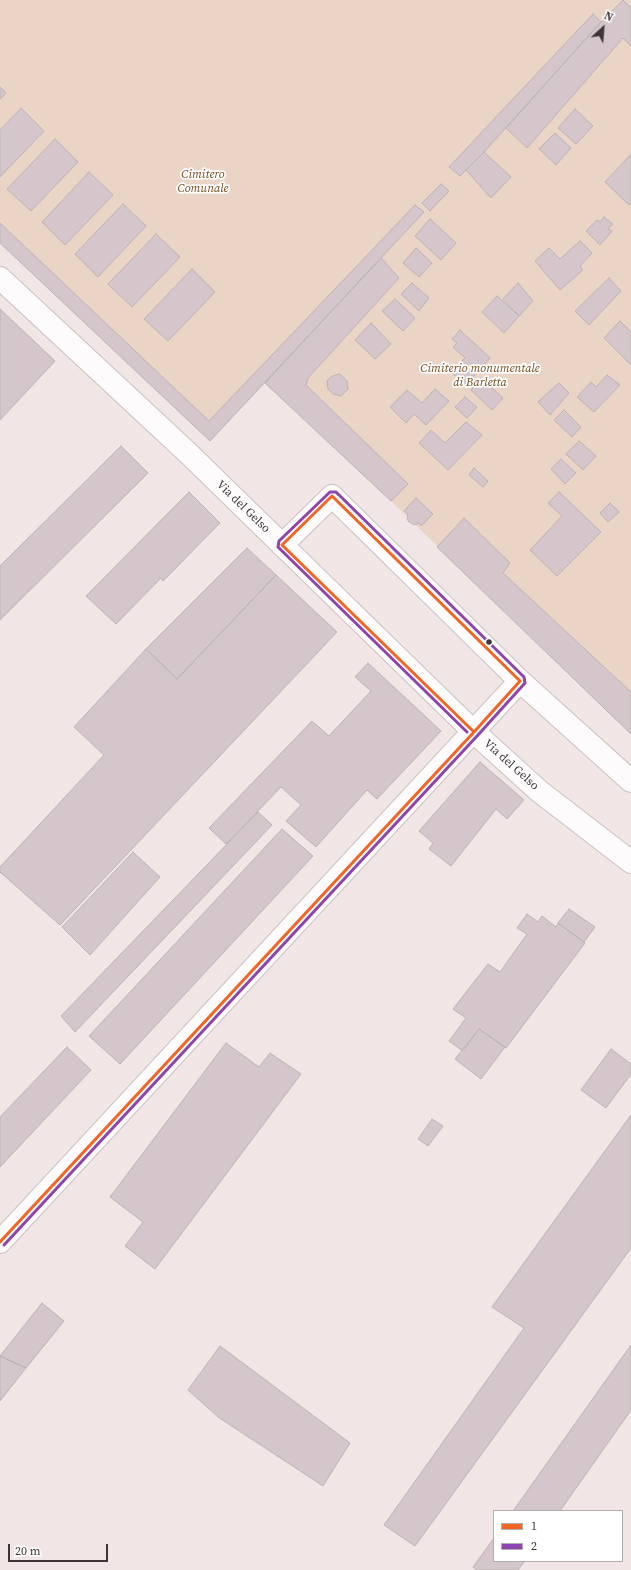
<!DOCTYPE html>
<html>
<head>
<meta charset="utf-8">
<style>
  body { margin:0 }
  #map { position:relative; width:631px; height:1570px; overflow:hidden; background:#f2e5e5; font-family:"Source Serif 4",serif }
  canvas { display:block }
  .legend { position:absolute; left:493px; top:1510px; width:130px; height:52px; box-sizing:border-box; background:#fff; border:1px solid #b2aeaf; margin:0; padding:5px 7px; list-style:none; font-size:12px; color:#3f3536 }
  .legend li { display:flex; align-items:center; gap:8px; height:20px }
  .legend b { width:20px; border:1px solid #b2aeaf }
  .north { position:absolute; left:583px; top:8px; width:40px; height:40px; -webkit-text-stroke:3px #fff; paint-order:stroke; rotate:26deg; font-size:11px; font-weight:700; line-height:16px; text-align:center; color:#3f3536 }
  .north::after { content:''; display:block; margin:auto; width:14px; height:18px; background:#3f3536; clip-path:polygon(50% 0,100% 100%,50% 72%,0 100%) }
  .scale { position:absolute; left:8px; top:1544px; width:100px; height:18px; box-sizing:border-box; border:2px solid #3f3536; border-top:0; padding-left:5px; font-size:12px; line-height:14px; white-space:nowrap; color:#3f3536; -webkit-text-stroke:3px #fff; paint-order:stroke }
</style>
</head>
<body>
<div id="map">
<canvas width="631" height="1570"></canvas>
<ul class="legend">
<li><b style="height:5px;background:#f26522"></b>1</li>
<li><b style="height:5px;background:#8e44ad"></b>2</li>
</ul>
<div class="north">N</div>
<div class="scale">20 m</div>
</div>
<script>
const c = document.querySelector('canvas').getContext('2d');
c.lineJoin = 'round';
function paint(path, color) { c.fillStyle = color; c.fill(path, 'evenodd'); }
const toPath = rows => new Path2D(rows.map(r => 'M' + r).join(''));
function strokePath(path, color, width, dash) { c.strokeStyle = color; c.lineWidth = width; c.lineCap = dash ? 'butt' : 'round'; c.setLineDash(dash || []); c.stroke(path); }
function drawText(font, color, halo, rows, align = 'center') {
  c.font = font + ' "Source Serif 4",serif'; c.lineWidth = 3.5; c.setLineDash([]); c.textBaseline = 'middle'; c.strokeStyle = halo; c.fillStyle = color; for (const [text, x, y, turn = 0] of rows) {
    c.save(); c.translate(x, y); c.rotate((+turn || 0) * Math.PI / 180); c.textAlign = isNaN(turn) ? turn : align; if (halo) c.strokeText(text, 0, 0); c.fillText(text, 0, 0); c.restore();
  }
}
paint(toPath([
  [0,0,631,0,631,734,391,501,265,383,210,441,0,241]
]), '#ead4c6');
const building = toPath([
  [623,0,631,8,631,46,623,38,527,148,506,128,601,22,623,0],
  [593,14,601,22,484,152,460,176,449,167,593,14],
  [0,87,6,93,0,99,0,87],
  [21,108,44,131,0,177,0,130,21,108],
  [575,109,593,126,576,144,558,128,575,109],
  [555,133,571,148,556,165,539,149,555,133],
  [55,139,78,162,31,211,7,189,55,139],
  [484,152,511,177,491,198,466,170,484,152],
  [631,154,631,202,629,205,605,182,631,154],
  [89,172,113,195,65,245,42,222,89,172],
  [441,184,449,191,430,211,422,203,441,184],
  [123,204,146,226,98,277,75,254,123,204],
  [415,205,424,212,210,441,0,243,0,223,209,421,415,205],
  [604,217,613,224,608,229,612,231,600,245,586,231,597,220,600,222,604,217],
  [430,219,456,243,441,260,415,236,430,219],
  [156,234,180,257,132,307,108,284,156,234],
  [580,241,592,253,580,266,583,270,560,290,535,261,549,248,560,259,580,241],
  [416,248,432,263,419,277,403,263,416,248],
  [381,258,399,278,308,378,306,385,408,484,391,501,265,383,381,258],
  [192,269,215,292,168,341,144,319,192,269],
  [609,278,621,291,589,325,575,311,609,278],
  [412,283,429,298,419,311,401,294,412,283],
  [518,283,533,301,519,316,503,299,518,283],
  [497,296,519,316,504,333,482,312,497,296],
  [395,299,415,318,403,331,382,311,395,299],
  [0,309,55,361,0,420,0,309],
  [620,321,631,332,631,365,604,338,620,321],
  [371,323,391,344,375,359,355,340,371,323],
  [460,330,490,358,466,385,451,372,465,358,453,347,457,343,452,339,460,330],
  [340,374,347,381,348,389,341,396,333,394,328,389,327,381,332,376,340,374],
  [607,375,620,385,594,412,577,397,591,382,596,387,607,375],
  [481,378,503,398,492,410,471,390,481,378],
  [559,383,569,393,550,415,538,402,559,383],
  [435,389,449,401,426,425,414,414,406,423,390,407,407,390,422,403,435,389],
  [465,397,477,407,467,418,455,407,465,397],
  [564,410,581,427,572,437,554,420,564,410],
  [466,422,482,435,448,470,419,443,431,430,445,443,466,422],
  [579,441,596,456,583,470,566,454,579,441],
  [121,446,148,473,0,620,0,566,121,446],
  [561,459,576,473,565,484,551,469,561,459],
  [474,468,488,481,483,487,469,475,474,468],
  [189,492,220,523,163,581,161,578,116,624,86,596,189,492],
  [559,492,601,532,557,576,530,550,562,516,548,503,559,492],
  [416,498,433,514,421,526,419,523,414,525,409,522,407,519,408,515,404,511,416,498],
  [610,503,619,512,608,522,600,513,610,503],
  [464,518,510,563,503,573,631,692,631,734,437,547,464,518],
  [247,548,276,575,177,679,146,649,247,548],
  [276,575,337,632,60,925,0,872,0,867,104,755,74,727,146,649,177,679,276,575],
  [368,663,441,731,377,799,367,790,316,847,286,821,301,805,281,787,226,844,209,828,312,721,329,736,371,691,355,677,368,663],
  [480,762,524,800,507,819,496,809,451,866,429,849,433,843,419,831,480,762],
  [258,812,272,825,75,1032,61,1016,258,812],
  [282,829,313,856,120,1064,89,1036,282,829],
  [133,852,160,877,90,955,62,927,133,852],
  [569,909,595,927,584,942,558,923,569,909],
  [527,914,538,922,542,916,556,927,558,923,585,943,506,1048,479,1029,463,1051,449,1041,466,1018,453,1009,488,964,500,972,527,934,517,928,527,914],
  [479,1029,505,1047,481,1079,455,1059,479,1029],
  [226,1043,259,1067,270,1053,301,1074,155,1269,125,1246,143,1222,110,1197,226,1043],
  [67,1047,91,1070,0,1167,0,1117,67,1047],
  [611,1049,631,1064,631,1074,606,1108,581,1090,611,1049],
  [631,1115,631,1248,415,1546,384,1525,524,1328,492,1307,631,1115],
  [432,1119,443,1126,428,1146,418,1139,432,1119],
  [42,1303,64,1321,26,1368,0,1356,42,1303],
  [631,1345,631,1410,560,1511,513,1511,631,1345],
  [220,1346,350,1443,323,1486,218,1417,188,1390,220,1346],
  [0,1356,26,1368,0,1401,0,1356],
  [494,1538,494,1561,525,1561,518,1570,477,1570,473,1567,494,1538]
]);
paint(building, '#d4c6ca');
strokePath(building, '#bcb3b5', 1);
const minor = toPath([
  [0,278,188,453,474,732,539,791,631,862],
  [520,681,631,781],
  [0,1242,520,681,332,496,282,545]
]);
strokePath(minor, '#ccc1c1', 24);
strokePath(minor, '#fdfbfb', 22);
strokePath(toPath([
  [332,496,520,681,474,732,282,545,332,496],
  [0,1242,474,732]
]), '#f26522', 3);
strokePath(toPath([
  [4,1245,478,735,525,683,524,677,336,492,330,492,279,541,278,547,467,732]
]), '#8e44ad', 3);
for (const [x, y, r, color] of [
  [489,642,3.5,"#3f3536"]
]) { const dot = new Path2D(); dot.arc(x, y, r, 0, 2 * Math.PI); c.fillStyle = color; c.fill(dot); strokePath(dot, '#fff', 1.5); }
drawText('italic 12px', '#744a1a', '#fff', [
  ["Cimitero",203,175],
  ["Comunale",203,189],
  ["Cimiterio monumentale",480,369],
  ["di Barletta",480,383]
]);
drawText('12px', '#3f3536', '#fff', [
  ["Via del Gelso",243,507,44],
  ["Via del Gelso",511,765,42]
]);
</script>
</body>
</html>
